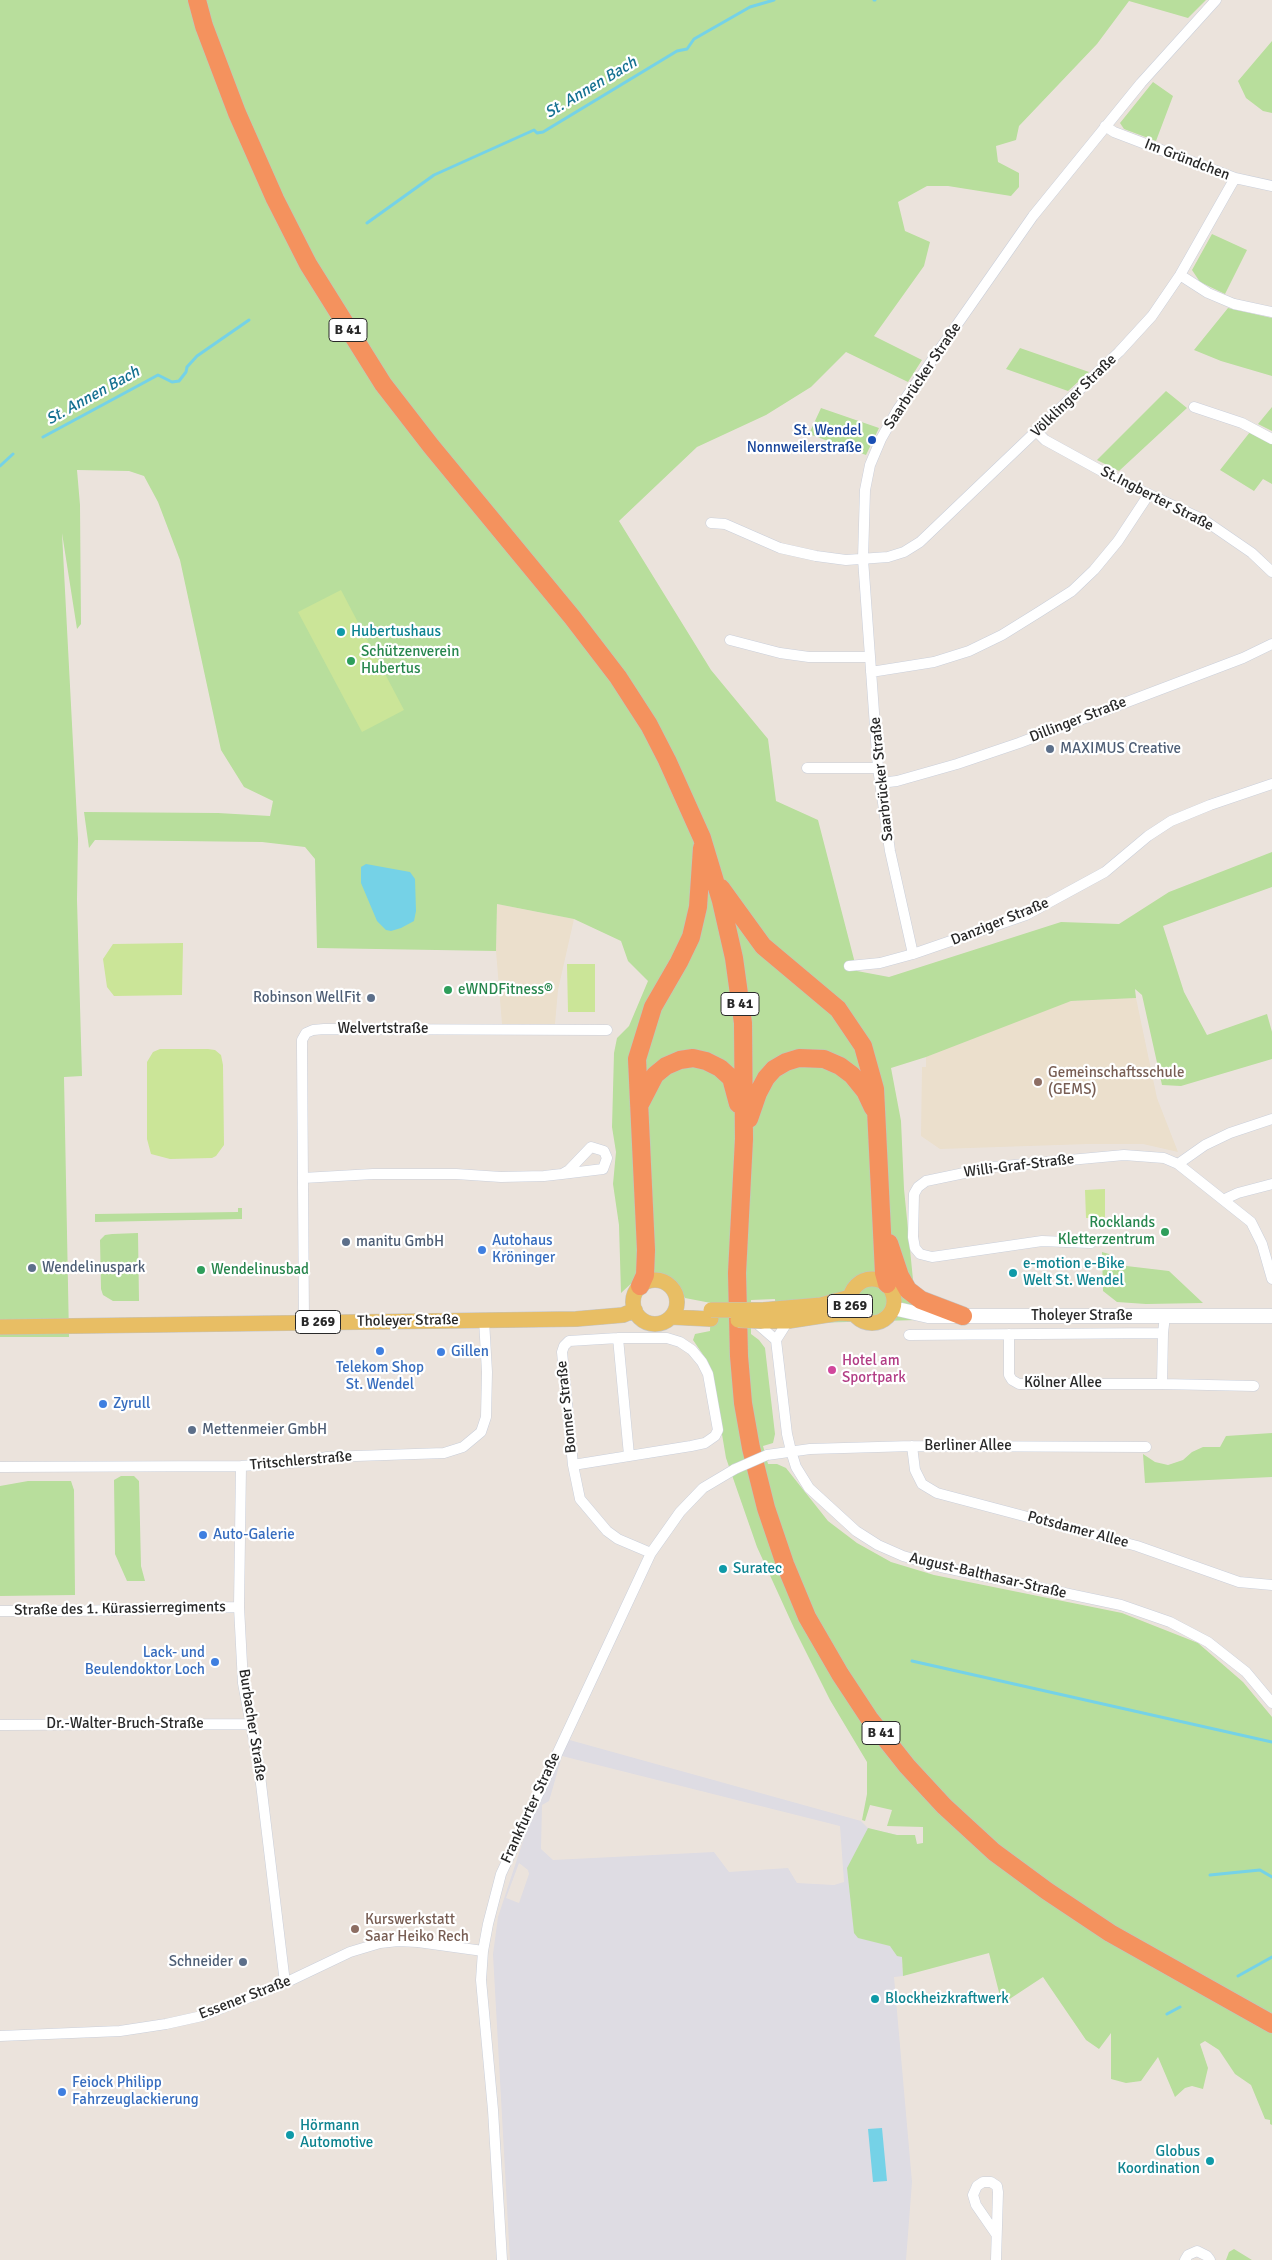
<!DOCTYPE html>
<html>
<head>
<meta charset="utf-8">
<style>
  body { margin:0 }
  canvas { display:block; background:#ebe3dc }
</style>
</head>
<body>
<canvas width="1272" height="2260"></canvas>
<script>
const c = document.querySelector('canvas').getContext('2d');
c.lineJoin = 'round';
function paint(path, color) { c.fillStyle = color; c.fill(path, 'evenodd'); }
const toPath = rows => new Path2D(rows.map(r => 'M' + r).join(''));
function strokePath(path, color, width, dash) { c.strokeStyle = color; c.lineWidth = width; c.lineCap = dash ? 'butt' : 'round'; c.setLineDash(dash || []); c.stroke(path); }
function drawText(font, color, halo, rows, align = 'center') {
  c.font = font + ' Signika,sans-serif'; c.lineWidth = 4.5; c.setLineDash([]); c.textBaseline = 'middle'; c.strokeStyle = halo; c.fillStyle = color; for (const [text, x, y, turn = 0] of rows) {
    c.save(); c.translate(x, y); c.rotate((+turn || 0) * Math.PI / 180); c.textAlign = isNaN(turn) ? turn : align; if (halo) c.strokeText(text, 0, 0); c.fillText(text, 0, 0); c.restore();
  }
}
paint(toPath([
  [566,1739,861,1821,868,1828,897,1835,903,1976,894,1977,912,2182,906,2260,510,2260,493,1954,498,1917,524,1838],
  [562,1756,840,1826,844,1882,834,1885,797,1883,788,1868,729,1872,714,1852,553,1860,541,1849,542,1805,549,1801],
  [519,1863,528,1870,529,1874,519,1903,506,1898]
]), '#dedce3');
paint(toPath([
  [497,904,574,919,558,990,555,1024,502,1024,496,951],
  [1136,998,1157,1098,1178,1152,1143,1144,1088,1144,940,1149,921,1136,922,1067,926,1067,926,1057,1030,1013,1071,1001]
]), '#ebdfcc');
paint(toPath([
  [0,0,1206,0,1188,18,1129,1,1097,44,1019,126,1016,140,996,146,998,162,1019,173,1019,187,1011,196,948,186,927,186,898,202,905,231,930,242,924,266,874,336,922,360,908,382,846,352,811,387,766,415,697,447,619,521,711,670,768,739,776,801,818,820,857,971,889,977,1061,922,1119,924,1169,892,1272,852,1272,887,1163,926,1184,992,1207,1035,1267,1014,1272,1032,1272,1059,1181,1086,1162,1085,1142,995,1135,989,1136,998,1071,1001,926,1057,891,1068,901,1121,904,1189,917,1320,777,1324,775,1299,751,1300,751,1334,759,1340,765,1348,775,1434,773,1443,763,1446,768,1464,777,1464,786,1468,828,1521,857,1543,891,1562,934,1575,1122,1613,1198,1643,1243,1682,1272,1717,1272,2125,1270,2124,1270,2120,1265,2119,1251,2085,1235,2074,1219,2050,1205,2041,1200,2044,1208,2068,1203,2089,1192,2086,1185,2088,1175,2097,1158,2057,1141,2081,1126,2083,1111,2079,1111,2033,1099,2049,1086,2040,1043,1977,1002,2004,989,1953,903,1976,902,1957,897,1956,890,1946,858,1938,854,1933,847,1868,868,1828,897,1835,915,1835,917,1844,923,1843,923,1827,887,1826,892,1810,870,1805,865,1821,862,1820,867,1794,867,1762,830,1700,794,1628,757,1547,726,1458,712,1375,708,1362,693,1340,695,1334,710,1331,711,1303,685,1298,678,1286,669,1278,651,1275,636,1279,621,1293,619,1225,613,1184,616,1152,612,1127,614,1053,617,1038,629,1026,648,981,628,961,621,941,574,919,497,904,496,951,317,948,315,859,305,847,262,842,95,840,89,848,84,812,218,813,270,816,273,801,244,787,221,750,180,560,158,502,144,476,129,471,77,470,80,505,81,624,77,629,62,533,78,839,77,900,82,1076,64,1077,69,1337,0,1337],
  [1272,41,1272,113,1263,111,1246,98,1238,81],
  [1153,82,1173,96,1156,141,1124,129,1120,123],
  [1212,234,1247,250,1225,294,1200,282,1192,270],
  [1228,308,1272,318,1272,376,1221,361,1194,350],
  [1020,348,1089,372,1068,391,1006,369],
  [1166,391,1187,408,1119,471,1097,460],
  [1272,407,1272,431,1258,424],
  [821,408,879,428,866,455,809,434],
  [1250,432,1272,444,1272,484,1263,479,1254,491,1220,470],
  [238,1208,242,1208,242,1219,95,1222,95,1214,238,1212],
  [138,1233,139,1301,113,1301,103,1295,101,1289,100,1240,105,1235,112,1234],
  [1102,1252,1109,1254,1118,1265,1169,1271,1203,1303,1146,1304,1117,1302,1103,1291],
  [1272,1433,1272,1477,1145,1483,1143,1454,1155,1462,1168,1465,1183,1460,1192,1452,1203,1447,1220,1447,1226,1436],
  [121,1476,134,1476,139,1481,141,1566,145,1581,127,1581,115,1554,114,1480],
  [28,1481,71,1481,74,1490,75,1595,0,1596,0,1486],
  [1234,2249,1252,2260,1226,2260,1229,2252]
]), '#b8de9c');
paint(toPath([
  [341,590,404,710,362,732,298,612],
  [183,943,182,995,114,996,107,987,103,959,113,944],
  [567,964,595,964,595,1012,568,1012],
  [160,1049,208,1049,215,1050,221,1055,223,1065,224,1145,216,1156,212,1158,170,1159,151,1154,147,1139,147,1062,153,1052],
  [1105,1189,1105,1218,1086,1218,1085,1190]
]), '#cbe598');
paint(toPath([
  [366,864,410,872,415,879,416,911,414,921,401,928,391,931,386,930,377,921,361,883,361,867],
  [882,2128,887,2181,873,2182,868,2129]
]), '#75d2e7');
strokePath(toPath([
  [874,0,875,0],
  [367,223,434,175,534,130,537,133,543,132,677,51,687,49,694,39,750,7,774,0],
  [43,437,158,375,172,382,179,381,186,372,187,367,197,356,249,320],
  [0,466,13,454],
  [912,1661,1272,1742],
  [1210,1875,1260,1870,1272,1877],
  [1238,1976,1272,1957],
  [1167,2014,1180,2007]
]), '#75d2e7', 3);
const street = toPath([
  [1105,126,1114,132,1235,178,1272,186],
  [1180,275,1208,293,1234,304,1272,312],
  [1194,407,1242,423,1272,439],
  [1037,432,1045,440,1116,479,1204,520,1252,553,1272,572],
  [711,523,725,524,780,548,816,556,846,560,888,557,904,552,920,542,1119,352,1152,316,1180,275,1235,178],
  [730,640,780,653,809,657,869,657],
  [871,672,934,662,969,651,1002,635,1039,612,1072,591,1094,570,1118,541,1149,494],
  [807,768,878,768],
  [880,783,897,781,957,764,1019,743,1243,658,1272,644],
  [913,954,890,851,878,768,863,559,865,490,870,465,881,439,898,409,1033,216,1141,83,1216,0],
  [849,966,880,963,913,954,1026,915,1105,872,1148,836,1171,821,1210,805,1272,784],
  [1178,1164,1205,1145,1230,1133,1272,1119],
  [303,1178,373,1174,456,1174,501,1177,544,1176,562,1174,569,1170,591,1147,604,1151,607,1158,603,1169,562,1174],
  [1225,1199,1238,1193,1272,1184],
  [1091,1243,1042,1241,946,1255,932,1257,920,1254,915,1248,913,1237,914,1194,918,1187,926,1181,993,1167,1124,1155,1164,1158,1178,1164,1251,1222,1262,1244,1272,1279],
  [1165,1316,1163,1333,1162,1384,1254,1386],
  [753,1320,776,1340],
  [788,1321,776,1340,787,1434,791,1451,796,1467,809,1488,856,1531,878,1545,903,1556,941,1567,1121,1605,1170,1622,1208,1642,1246,1672,1272,1703],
  [304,1323,302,1047,302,1040,306,1033,313,1030,324,1029,607,1030],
  [1009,1334,1009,1375,1012,1380,1019,1384,1162,1384],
  [909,1335,1163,1333],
  [618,1338,629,1455],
  [912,1446,915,1470,922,1484,937,1493,1137,1546,1239,1582,1272,1585],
  [767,1455,810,1449,912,1446,1146,1447],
  [573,1465,691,1446,705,1443,715,1436,718,1430,708,1374,702,1362,692,1350,680,1342,667,1338,618,1338,569,1341,564,1346,562,1352,573,1465,580,1499,607,1531,618,1539,651,1553],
  [241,1466,239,1607,243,1683,259,1767,285,1983],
  [0,1467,241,1466,303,1462,327,1457,444,1453,463,1447,481,1432,486,1417,487,1372,484,1320],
  [0,1611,73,1611,239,1607],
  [0,1725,249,1724],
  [0,2036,120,2031,166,2024,202,2016,285,1983,350,1952,380,1943,398,1941,418,1942,483,1951],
  [502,2260,493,2110,481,1980,483,1951,488,1924,501,1874,651,1553,680,1512,703,1488,735,1469],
  [996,2260,998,2192,997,2186,991,2182,983,2182,977,2186,973,2195,976,2205,996,2234],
  [1185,2260,1188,2255,1197,2251,1207,2256,1210,2260]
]);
const secondary = toPath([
  [893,1308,928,1316,1272,1316]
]);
const primary = toPath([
  '850 1301a22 22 0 1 1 44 0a22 22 0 1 1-44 0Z',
  '633 1302a22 22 0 1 1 44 0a22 22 0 1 1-44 0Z',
  [763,1310,821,1305,850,1297],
  [671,1317,711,1319],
  [762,1321,788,1321,840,1313,854,1314],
  [0,1327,576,1319,623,1315,635,1310]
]);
const highway = toPath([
  [197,0,204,26,237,113,275,199,308,264,383,384,431,446,572,617,618,677,649,725,667,760,702,838,721,901,734,958,743,1023,744,1139,737,1273,739,1356,743,1403,751,1448,766,1508,785,1564,807,1617,840,1674,869,1718,907,1766,944,1806,994,1852,1047,1891,1110,1933,1272,2024],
  [721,888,763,946,838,1009,863,1046,875,1089,884,1273,887,1284],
  [640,1104,655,1075,666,1066,680,1060,693,1058,706,1061,720,1068,731,1078,738,1104],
  [749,1119,758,1093,766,1078,774,1069,786,1062,799,1058,824,1059,840,1066,852,1075,865,1091,873,1108],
  [889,1243,900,1276,908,1290,921,1300,963,1316],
  [640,1286,645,1275,646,1250,637,1059,653,1007,679,962,691,937,698,907,702,848]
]);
strokePath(street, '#cacfda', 11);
strokePath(secondary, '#cacfda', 15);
strokePath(primary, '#c3c3c3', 16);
strokePath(highway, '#c3c3c3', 19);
strokePath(street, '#fff', 10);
strokePath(secondary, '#fff', 14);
strokePath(primary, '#e8be64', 15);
strokePath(highway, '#f4925e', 18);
const streetBridge = toPath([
  [735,1469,767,1455]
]);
const primaryBridge = toPath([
  [711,1310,763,1310],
  [738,1320,762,1321]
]);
strokePath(streetBridge, '#cacfda', 11, []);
strokePath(primaryBridge, '#c3c3c3', 16, []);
strokePath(streetBridge, '#fff', 10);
strokePath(primaryBridge, '#e8be64', 15);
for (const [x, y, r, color] of [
  [872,440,5,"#1a4fb4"],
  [341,632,5,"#0f9aa8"],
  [351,661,5,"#2e9e5b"],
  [1050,749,5,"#5c6f8a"],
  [448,990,5,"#2e9e5b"],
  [371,998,5,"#5c6f8a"],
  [1038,1082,5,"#8d6e63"],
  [1165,1232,5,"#2e9e5b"],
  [346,1242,5,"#5c6f8a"],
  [482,1250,5,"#3f7fe0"],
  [32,1268,5,"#5c6f8a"],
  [201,1270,5,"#2e9e5b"],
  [1013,1273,5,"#0f9aa8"],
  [380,1351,5,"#3f7fe0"],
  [441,1352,5,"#3f7fe0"],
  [832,1370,5,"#d1479c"],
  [103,1404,5,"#3f7fe0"],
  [192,1430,5,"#5c6f8a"],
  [203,1535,5,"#3f7fe0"],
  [723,1569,5,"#0f9aa8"],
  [215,1662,5,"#3f7fe0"],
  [355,1929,5,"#8d6e63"],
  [243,1962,5,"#5c6f8a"],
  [875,1999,5,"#0f9aa8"],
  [62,2092,5,"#3f7fe0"],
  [290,2135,5,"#0f9aa8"],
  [1210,2161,5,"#0f9aa8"]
]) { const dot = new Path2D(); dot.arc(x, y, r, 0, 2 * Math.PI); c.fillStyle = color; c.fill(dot); strokePath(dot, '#fff', 2); }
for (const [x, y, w] of [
  [348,330,38],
  [740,1004,38],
  [850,1306,45],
  [318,1322,45],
  [881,1733,38]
]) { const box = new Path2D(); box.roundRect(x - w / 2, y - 11.5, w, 23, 4); c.fillStyle = '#fff'; c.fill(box); strokePath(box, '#292929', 1); }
drawText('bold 14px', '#292929', null, [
  ["B 41",348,330],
  ["B 41",740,1004],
  ["B 269",850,1306],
  ["B 269",318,1322],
  ["B 41",881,1733]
]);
drawText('15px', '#292929', '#fff', [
  ["Im Gründchen",1187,160,21],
  ["Saarbrücker Straße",923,376,-56],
  ["Völklinger Straße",1074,396,-44],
  ["St.Ingberter Straße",1157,499,27],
  ["Dillinger Straße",1078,720,-21],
  ["Saarbrücker Straße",882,779,-96],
  ["Danziger Straße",1000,922,-22],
  ["Welvertstraße",383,1029],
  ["Willi-Graf-Straße",1019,1166,-7],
  ["Tholeyer Straße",1082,1316],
  ["Tholeyer Straße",408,1321,-1],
  ["Kölner Allee",1063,1383],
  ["Bonner Straße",567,1407,-96],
  ["Berliner Allee",968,1446],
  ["Tritschlerstraße",301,1461,-5],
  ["Potsdamer Allee",1078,1530,15],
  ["August-Balthasar-Straße",988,1576,13],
  ["Straße des 1. Kürassierregiments",120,1609,-1],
  ["Dr.-Walter-Bruch-Straße",125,1724],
  ["Burbacher Straße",252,1725,81],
  ["Frankfurter Straße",531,1808,-65],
  ["Essener Straße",245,1998,-21]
]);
drawText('15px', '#164399', '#fff', [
  ["St. Wendel",862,431],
  ["Nonnweilerstraße",862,448]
], 'right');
drawText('15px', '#0d838f', '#fff', [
  ["Hubertushaus",351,632],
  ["e-motion e-Bike",1023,1264],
  ["Welt St. Wendel",1023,1281],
  ["Suratec",733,1569],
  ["Blockheizkraftwerk",885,1999],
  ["Hörmann",300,2126],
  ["Automotive",300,2143],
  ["Globus",1200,2152,"right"],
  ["Koordination",1200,2169,"right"]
], 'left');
drawText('15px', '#27864d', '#fff', [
  ["Schützenverein",361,652],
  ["Hubertus",361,669],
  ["eWNDFitness®",458,990],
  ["Rocklands",1155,1223,"right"],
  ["Kletterzentrum",1155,1240,"right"],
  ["Wendelinusbad",211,1270]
], 'left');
drawText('15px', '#4e5e75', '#fff', [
  ["MAXIMUS Creative",1060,749],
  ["Robinson WellFit",361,998,"right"],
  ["manitu GmbH",356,1242],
  ["Wendelinuspark",42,1268],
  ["Mettenmeier GmbH",202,1430],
  ["Schneider",233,1962,"right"]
], 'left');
drawText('15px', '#785e54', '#fff', [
  ["Gemeinschaftsschule",1048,1073],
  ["(GEMS)",1048,1090],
  ["Kurswerkstatt",365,1920],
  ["Saar Heiko Rech",365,1937]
], 'left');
drawText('15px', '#366cbe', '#fff', [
  ["Autohaus",492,1241],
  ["Kröninger",492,1258],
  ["Gillen",451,1352],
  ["Telekom Shop",380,1368,"center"],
  ["St. Wendel",380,1385,"center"],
  ["Zyrull",113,1404],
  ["Auto-Galerie",213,1535],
  ["Lack- und",205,1653,"right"],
  ["Beulendoktor Loch",205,1670,"right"],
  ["Feiock Philipp",72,2083],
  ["Fahrzeuglackierung",72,2100]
], 'left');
drawText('15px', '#b23c85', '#fff', [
  ["Hotel am",842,1361],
  ["Sportpark",842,1378]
], 'left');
drawText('italic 16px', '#157191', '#fff', [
  ["St. Annen Bach",591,88,-31],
  ["St. Annen Bach",93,396,-29]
]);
</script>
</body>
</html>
